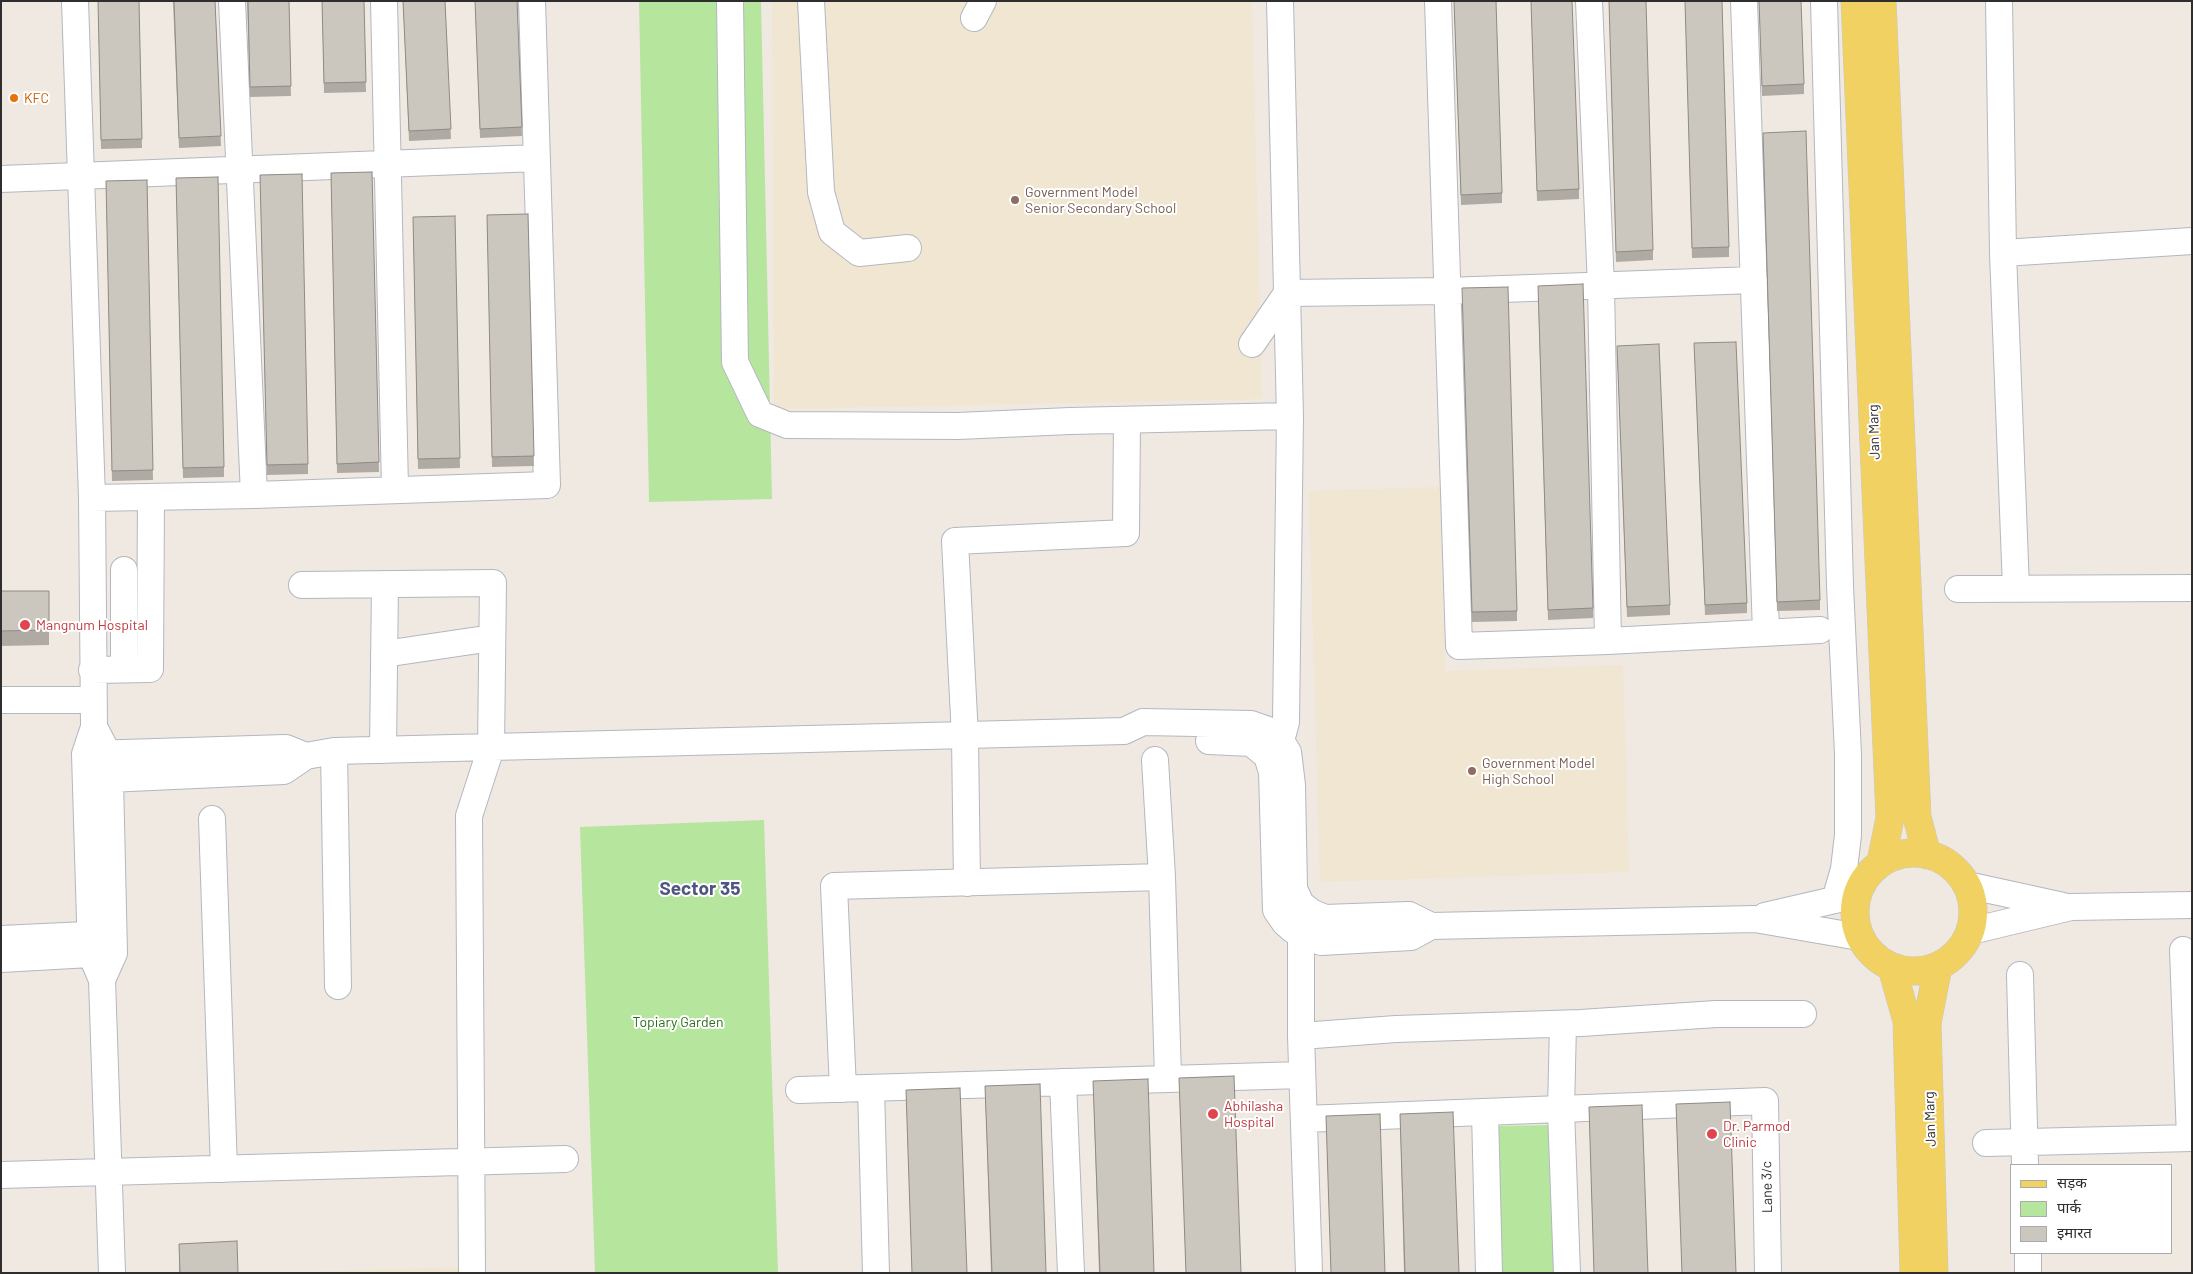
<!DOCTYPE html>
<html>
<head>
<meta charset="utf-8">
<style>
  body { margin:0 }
  #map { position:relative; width:2193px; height:1274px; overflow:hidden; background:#efe9e1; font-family:Barlow,"Noto Sans Devanagari",sans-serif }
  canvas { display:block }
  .frame { position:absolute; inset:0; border:2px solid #2e2e2e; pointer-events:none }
  .legend { position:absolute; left:2010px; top:1164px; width:162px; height:90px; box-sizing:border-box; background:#fff; border:1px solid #ababab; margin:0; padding:6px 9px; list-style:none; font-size:15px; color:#2e2e2e }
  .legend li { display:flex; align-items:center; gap:10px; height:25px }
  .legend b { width:25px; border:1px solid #ababab }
</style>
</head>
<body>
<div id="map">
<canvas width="2193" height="1274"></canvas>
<div class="frame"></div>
<ul class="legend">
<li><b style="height:6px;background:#f2d163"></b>सड़क</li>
<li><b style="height:14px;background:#b6e59e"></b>पार्क</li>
<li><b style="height:14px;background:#cbc7bf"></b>इमारत</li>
</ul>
</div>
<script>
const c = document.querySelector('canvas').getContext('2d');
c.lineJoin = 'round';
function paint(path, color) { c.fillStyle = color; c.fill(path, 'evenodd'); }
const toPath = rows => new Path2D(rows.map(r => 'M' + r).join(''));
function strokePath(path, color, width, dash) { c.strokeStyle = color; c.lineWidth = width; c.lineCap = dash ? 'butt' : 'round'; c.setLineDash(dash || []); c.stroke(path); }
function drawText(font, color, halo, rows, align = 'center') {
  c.font = font + ' Barlow,sans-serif'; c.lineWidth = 4; c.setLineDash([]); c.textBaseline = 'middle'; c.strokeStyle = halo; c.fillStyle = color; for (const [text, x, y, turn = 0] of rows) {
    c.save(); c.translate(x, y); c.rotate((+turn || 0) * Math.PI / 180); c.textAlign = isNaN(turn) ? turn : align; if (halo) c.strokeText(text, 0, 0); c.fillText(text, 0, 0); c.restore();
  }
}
paint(toPath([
  [772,1,1252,1,1262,399,774,409],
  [1440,487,1445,671,1623,665,1629,872,1320,882,1309,491],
  [464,1267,464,1273,265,1273]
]), '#f0e6d1');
paint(toPath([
  [639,1,761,1,772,499,649,502],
  [764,820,778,1273,595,1273,580,827],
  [1553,1125,1556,1273,1500,1273,1498,1126]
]), '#b6e59e');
const minor = toPath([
  [75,1,92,498,94,727,85,754,91,954,102,980,112,1273],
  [232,1,254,495],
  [384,1,395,488],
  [730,1,735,362,760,414,787,425,958,426,1070,421,1290,416],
  [811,1,821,192,832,232,859,253,908,248],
  [1438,1,1459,646,1608,641,1820,630],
  [1589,1,1601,287,1608,641],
  [1744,1,1766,632],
  [1824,1,1840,586,1848,754,1848,835,1844,869,1835,900],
  [1999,1,2003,253,2016,588],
  [974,18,983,1],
  [1,179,537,158],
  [2003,253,2192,241],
  [1252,344,1287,293,1447,291,1754,280],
  [92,498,254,495,547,485,532,1],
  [302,585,493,583,491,748,469,816,472,1273],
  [1958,589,2192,588],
  [384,654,492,638],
  [124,669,124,570],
  [92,670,150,669,151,497],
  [1,700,92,700],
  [94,727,108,754,110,779,114,953,102,980],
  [1209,741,1251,743,1267,756,1272,772,1276,910,1285,923,1293,930,1321,942,1411,937,1431,926,1755,919,1859,937],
  [383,750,385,584],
  [334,751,338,986],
  [1272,751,1281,741,1286,722,1290,416,1280,1],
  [91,754,286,748,306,756],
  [1155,760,1162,877],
  [86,780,284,771,306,756,334,751,1124,731,1143,722,1251,724,1271,731,1279,738,1288,752,1292,785,1294,889,1301,904,1311,912,1325,918,1409,915,1431,926],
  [212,819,224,1169],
  [967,883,965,737,955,541,1126,533,1127,420],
  [1967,885,2063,906],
  [1765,916,1856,895],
  [1301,917,1301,1036,1309,1273],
  [1971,931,2071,907,2192,905],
  [1,939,108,934],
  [2183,950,2190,1138],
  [1,959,108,953],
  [2020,975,2025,1165],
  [1563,1024,1561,1110,1567,1273],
  [1301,1036,1396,1029,1581,1023,1716,1014,1803,1014],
  [1063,1082,1071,1273],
  [871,1088,876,1273],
  [843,1089,834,886,1162,877,1168,1078],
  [799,1090,1302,1075],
  [1485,1113,1489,1273],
  [1304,1119,1765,1101,1768,1273],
  [1986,1143,2192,1138],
  [1,1175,565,1159],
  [2028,1253,2028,1273]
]);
const major = toPath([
  [1855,1,1890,818,1881,862],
  [1882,1,1917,817,1927,855],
  '1855 912a59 59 0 1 1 118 0a59 59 0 1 1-118 0Z',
  [1892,968,1907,1021,1914,1273],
  [1934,1273,1927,1023,1938,967]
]);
strokePath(minor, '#b4b7c1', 28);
strokePath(major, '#c9c9c9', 29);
strokePath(minor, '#fff', 26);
strokePath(major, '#f2d163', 28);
paint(toPath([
  [98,1,139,1,142,148,101,149],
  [173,1,215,1,221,146,179,148],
  [247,1,289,1,291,96,250,97],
  [322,1,364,1,366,92,324,93],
  [403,1,445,1,451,139,409,141],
  [475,1,517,1,522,136,480,138],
  [1454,1,1502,193,1502,203,1461,205],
  [1531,1,1579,189,1579,199,1537,201],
  [1609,1,1653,250,1653,260,1616,262],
  [1685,1,1729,247,1729,257,1692,258],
  [1759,1,1804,84,1804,94,1762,96],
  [1763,143,1820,600,1820,610,1777,611],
  [372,172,379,472,337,473,331,173],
  [260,175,308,464,308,474,267,475],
  [176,178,224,467,224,477,183,478],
  [147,180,153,480,112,481,106,181],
  [528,214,534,466,492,467,487,215],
  [455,216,460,468,418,469,413,217],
  [1538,296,1593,608,1593,618,1548,620],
  [1462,298,1517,611,1517,621,1472,622],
  [1694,343,1747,603,1747,613,1705,615],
  [1617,346,1670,605,1670,615,1627,617],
  [1,591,49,591,49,645,1,646],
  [1179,1078,1241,1273,1186,1273],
  [1093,1081,1154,1273,1099,1273],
  [985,1086,1046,1273,991,1273],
  [906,1090,967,1273,912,1273],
  [1676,1104,1736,1273,1682,1273],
  [1589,1107,1648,1273,1594,1273],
  [1400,1114,1459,1273,1404,1273],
  [1326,1116,1385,1273,1331,1273],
  [179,1244,238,1273,179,1273]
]), '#afaba4');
const building = toPath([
  [98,1,139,1,142,139,101,140,98,1],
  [174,1,215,1,221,136,179,138,174,1],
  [248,1,289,1,291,86,250,87,248,1],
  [322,1,364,1,366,82,324,83,322,1],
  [403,1,445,1,451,129,409,131,403,1],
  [475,1,517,1,522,127,480,129,475,1],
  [1454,1,1496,1,1502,193,1461,195,1454,1],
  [1531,1,1572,1,1579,189,1537,191,1531,1],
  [1609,1,1646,1,1653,250,1616,252,1609,1],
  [1685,1,1722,1,1729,247,1692,248,1685,1],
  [1759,1,1801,1,1804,84,1762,86,1759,1],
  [1806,131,1820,600,1777,602,1763,133,1806,131],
  [372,172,379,462,337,464,331,173,372,172],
  [302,174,308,464,267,465,260,175,302,174],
  [218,177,224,467,183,468,176,178,218,177],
  [147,180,153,470,112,471,106,181,147,180],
  [528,214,534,456,492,457,487,215,528,214],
  [455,216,460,458,418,459,413,217,455,216],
  [1583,284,1593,608,1548,610,1538,286,1583,284],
  [1508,287,1517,611,1472,612,1462,288,1508,287],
  [1736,342,1747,603,1705,605,1694,343,1736,342],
  [1659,344,1670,605,1627,607,1617,346,1659,344],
  [1,591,49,591,49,630,1,631,1,591],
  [1234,1076,1241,1273,1186,1273,1179,1078,1234,1076],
  [1148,1079,1154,1273,1100,1273,1093,1081,1148,1079],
  [1040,1084,1046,1273,992,1273,985,1086,1040,1084],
  [960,1088,967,1273,912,1273,906,1090,960,1088],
  [1730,1102,1736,1273,1682,1273,1676,1104,1730,1102],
  [1642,1105,1648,1273,1594,1273,1589,1107,1642,1105],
  [1453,1112,1459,1273,1405,1273,1400,1114,1453,1112],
  [1380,1114,1385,1273,1331,1273,1326,1116,1380,1114],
  [237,1241,238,1273,180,1273,179,1244,237,1241]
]);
paint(building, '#cbc7bf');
strokePath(building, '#8e8b86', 1);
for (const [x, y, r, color] of [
  [14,98,5,"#e8710a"],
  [1015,200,5,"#8d6e63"],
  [25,625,6,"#e0444e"],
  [1472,771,5,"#8d6e63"],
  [1213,1114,6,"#e0444e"],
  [1712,1134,6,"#e0444e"]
]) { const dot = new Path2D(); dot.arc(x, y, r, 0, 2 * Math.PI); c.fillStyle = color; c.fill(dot); strokePath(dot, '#fff', 2); }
drawText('14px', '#c56008', '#fff', [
  ["KFC",24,98]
], 'left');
drawText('14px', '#785e54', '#fff', [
  ["Government Model",1025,192],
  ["Senior Secondary School",1025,208],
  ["Government Model",1482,763],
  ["High School",1482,779]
], 'left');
drawText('14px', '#2e2e2e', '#fff', [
  ["Jan Marg",1874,432,-92],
  ["Jan Marg",1930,1119,-92],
  ["Lane 3/c",1767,1187,-91]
]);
drawText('14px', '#be3a42', '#fff', [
  ["Mangnum Hospital",36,625],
  ["Abhilasha",1224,1106],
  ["Hospital",1224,1122],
  ["Dr. Parmod",1723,1126],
  ["Clinic",1723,1142]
], 'left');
drawText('14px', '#2c6e1b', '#fff', [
  ["Topiary Garden",678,1022]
]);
drawText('bold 19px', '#4d5680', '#fff', [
  ["Sector 35",700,889]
]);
</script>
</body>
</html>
